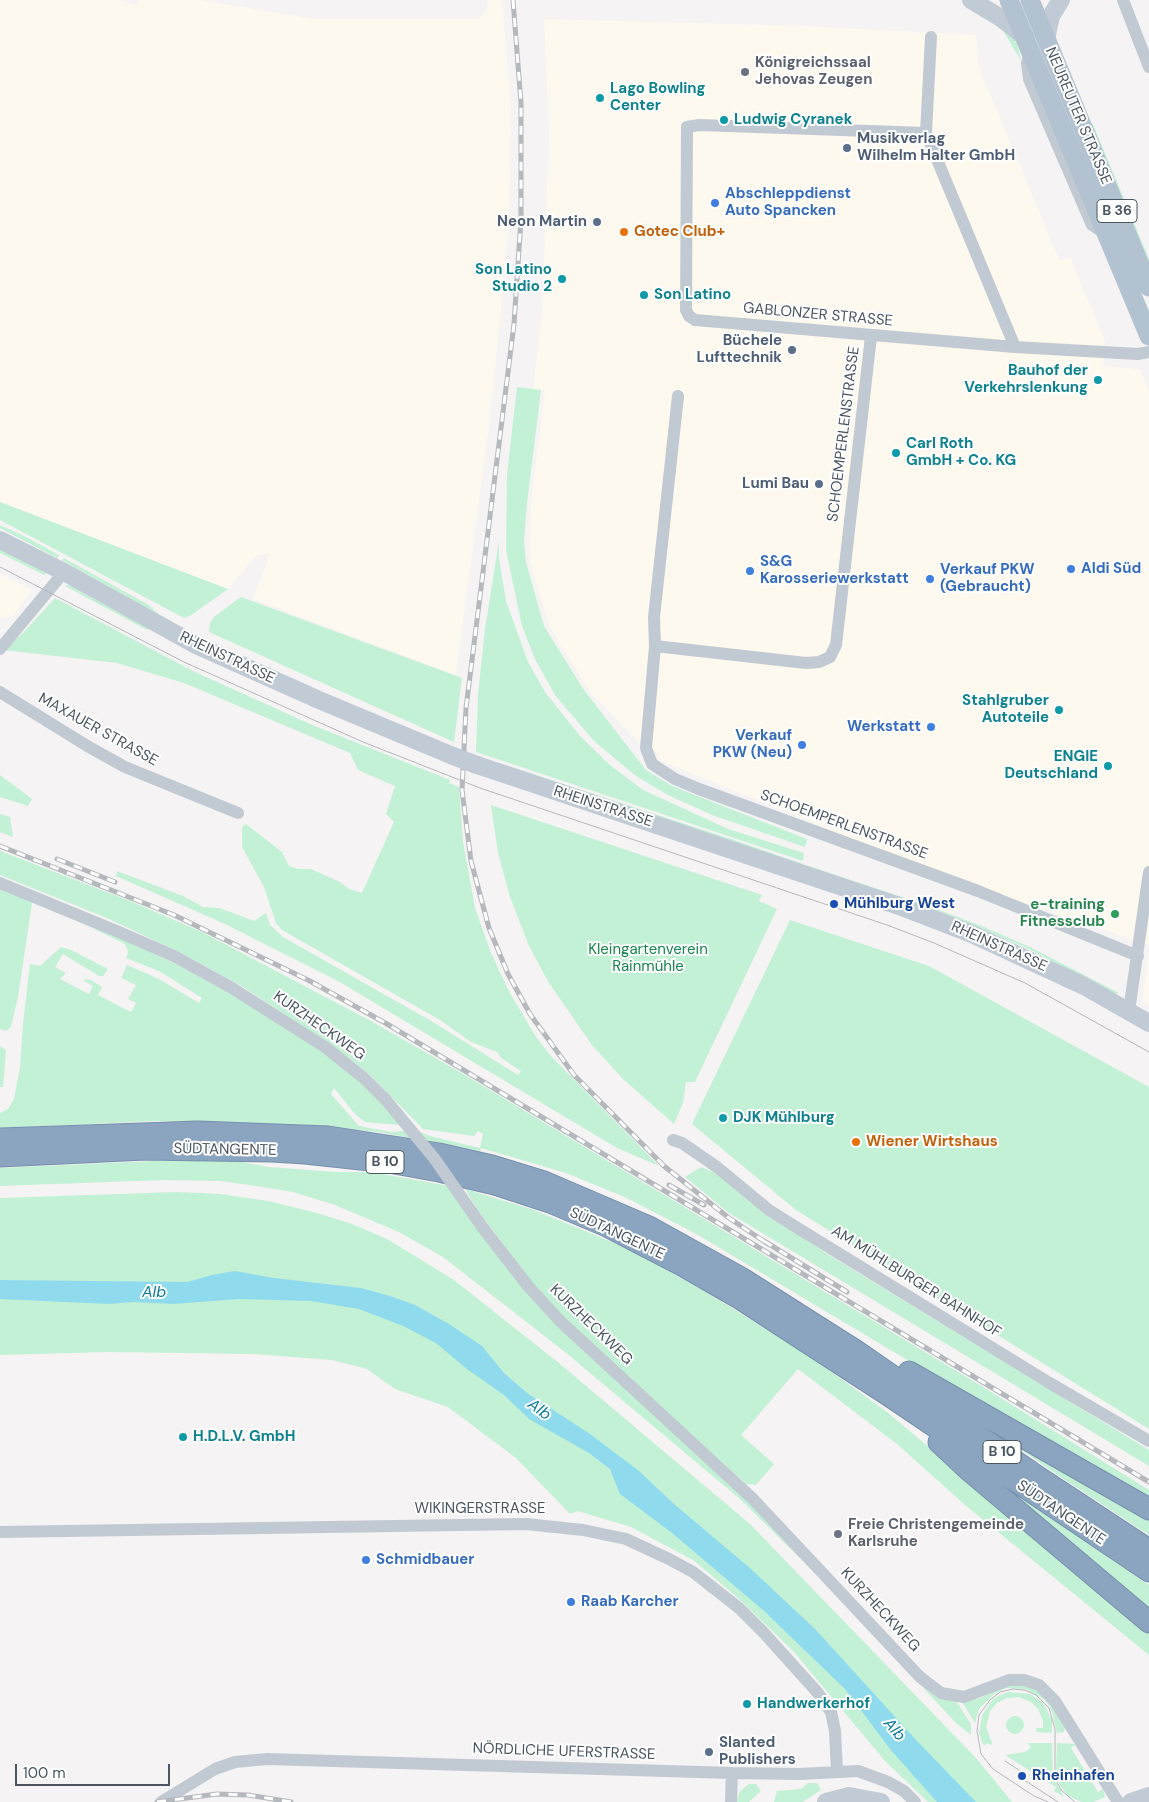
<!DOCTYPE html>
<html>
<head>
<meta charset="utf-8">
<style>
  body { margin:0 }
  #map { position:relative; width:1149px; height:1802px; overflow:hidden; background:#f5f3f3; font-family:"DM Sans",sans-serif }
  canvas { display:block }
  .scale { position:absolute; left:15px; top:1764px; width:155px; height:22px; box-sizing:border-box; border:2px solid #4a5661; border-top:0; padding-left:6px; font-size:15px; line-height:18px; white-space:nowrap; color:#4a5661; -webkit-text-stroke:4px #fff; paint-order:stroke }
</style>
</head>
<body>
<div id="map">
<canvas width="1149" height="1802"></canvas>
<div class="scale">100 m</div>
</div>
<script>
const c = document.querySelector('canvas').getContext('2d');
c.lineJoin = 'round';
function paint(path, color) { c.fillStyle = color; c.fill(path, 'evenodd'); }
const toPath = rows => new Path2D(rows.map(r => 'M' + r).join(''));
function strokePath(path, color, width, dash) { c.strokeStyle = color; c.lineWidth = width; c.lineCap = dash ? 'butt' : 'round'; c.setLineDash(dash || []); c.stroke(path); }
function drawText(font, color, halo, rows, align = 'center') {
  c.font = font + ' "DM Sans",sans-serif'; c.lineWidth = 4; c.setLineDash([]); c.textBaseline = 'middle'; c.strokeStyle = halo; c.fillStyle = color; for (const [text, x, y, turn = 0] of rows) {
    c.save(); c.translate(x, y); c.rotate((+turn || 0) * Math.PI / 180); c.textAlign = isNaN(turn) ? turn : align; if (halo) c.strokeText(text, 0, 0); c.fillText(text, 0, 0); c.restore();
  }
}
paint(toPath([
  [0,0,120,0,137,6,139,0,200,0,315,19,478,19,488,9,487,0,502,0,511,103,509,229,491,411,456,675,253,599,270,553,256,556,228,589,0,502],
  [544,19,803,26,976,35,979,68,1060,261,1070,257,1105,341,1103,366,1140,369,1149,390,1149,1006,1142,1002,1149,945,1007,897,843,835,661,761,654,749,639,742,590,692,549,625,530,561,529,545,531,504,545,390,533,389,542,309,549,137],
  [0,573,32,590,13,616,5,618,0,618]
]), '#fdf9ef');
paint(toPath([
  [998,22,1010,33,1017,44,1021,61],
  [1092,122,1149,259,1149,267,1091,125],
  [517,387,541,390,527,503,524,540,526,562,544,626,584,690,646,770,672,786,807,839,805,847,712,815,668,795,636,776,594,741,555,695,535,659,522,626,506,550,507,475],
  [0,502,228,589,190,616,184,618,0,520],
  [0,525,24,536,59,555,57,558,0,528],
  [499,541,499,559,506,601,528,662,545,692,580,736,610,765,643,790,728,829,804,853,803,861,476,752,478,694,485,629],
  [0,548,47,572,44,575,0,553],
  [64,558,149,605,160,616,62,560],
  [69,585,148,628,147,630,65,586],
  [241,597,462,678,454,742,209,632,210,623,215,616],
  [55,598,193,671,310,724,450,780,449,783,459,787,463,842,475,908,491,953,510,993,536,1037,550,1055,659,1166,617,1148,338,981,225,924,116,876,117,871,183,896,203,907,220,908,254,921,266,913,270,925,283,937,433,1022,518,1075,521,1071,501,1058,497,1052,471,1042,440,1020,282,930,276,923,264,887,242,847,242,827,246,824,282,852,289,866,299,869,311,869,340,882,349,889,362,893,394,822,386,814,395,786,358,770,350,753,184,683,117,663,3,650,23,633],
  [509,766,734,840,803,864,801,866,508,768],
  [0,775,32,799,28,806,0,797],
  [491,805,762,895,759,901,777,909,695,1082,686,1082,683,1103,674,1124,623,1079,592,1045,549,983,529,946,510,897,498,853],
  [0,814,10,817,13,837,0,832],
  [0,851,130,901,202,932,371,1021,465,1075,988,1390,1149,1490,1149,1500,981,1404,698,1235,627,1198,566,1173,481,1148,480,1151,378,1132,305,1125,158,1121,0,1128,0,1113,8,1109,14,1099,20,1067,23,1024,30,964,40,966,61,947,71,950,108,969,103,976,99,976,63,954,55,967,66,973,60,979,89,994,93,986,84,981,85,979,91,980,102,987,98,995,131,1012,136,1003,128,999,136,985,121,978,127,965,159,979,199,1003,202,998,159,971,126,958,128,952,125,944,78,921,124,939,180,966,240,999,310,1042,368,1088,400,1125,365,1122,355,1114,334,1088,331,1094,359,1126,391,1132,416,1130,430,1136,480,1148,483,1134,478,1131,474,1136,423,1129,367,1072,327,1042,243,987,181,953,107,918,0,875],
  [806,865,926,905,979,925,1030,947,1119,993,1115,994,1029,949,982,929,930,908,806,867],
  [0,888,30,900,32,903,18,997,11,1027,6,1031,0,1029],
  [790,920,929,966,1149,1087,1149,1429,796,1210,692,1124],
  [0,1046,6,1050,3,1087,0,1087],
  [174,1160,237,1161,268,1167,335,1172,371,1172,449,1186,491,1248,530,1296,751,1503,826,1584,740,1499,565,1352,443,1257,399,1232,335,1205,293,1192,250,1185,220,1181,164,1180,0,1186,0,1168],
  [701,1167,716,1173,773,1217,824,1252,1149,1450,1149,1466,729,1213,685,1177],
  [465,1189,534,1210,624,1247,701,1289,808,1355,887,1412,1137,1622,1149,1633,1149,1655,965,1505,897,1444,798,1369,741,1435,774,1464,756,1485,746,1484,565,1320,532,1284,477,1209],
  [177,1192,220,1194,268,1201,317,1213,352,1224,387,1239,454,1280,560,1364,750,1524,976,1758,1012,1802,928,1802,885,1761,794,1652,737,1597,693,1560,631,1527,578,1511,570,1514,516,1458,448,1407,395,1389,367,1369,332,1360,254,1354,108,1352,0,1355,0,1198],
  [984,1424,1149,1515,1149,1535,1062,1478],
  [996,1480,1149,1585,1149,1612],
  [903,1666,956,1701,971,1724,971,1735,955,1722],
  [1026,1685,1043,1694,1065,1726,1064,1732,1057,1733,1052,1711,1045,1700,1026,1689,1006,1688,994,1694,979,1709,975,1723,962,1702,980,1698,1006,1686],
  [1008,1692,1030,1694,1043,1703,1052,1720,1052,1733,1037,1732,1036,1728,1043,1728,1043,1721,1038,1709,1031,1702,1019,1697,1007,1698,997,1703,990,1711,986,1727,992,1743,991,1745,987,1743,984,1746,979,1734,982,1715,994,1698],
  '1006 1725a9 9 0 1 1 18 0a9 9 0 1 1-18 0Z',
  [1028,1743,1052,1743,1053,1777,1064,1797,1054,1791,1056,1787,1005,1755,1025,1752,1031,1748],
  [1057,1743,1076,1744,1071,1748,1098,1792,1103,1789,1105,1797,1093,1802,1081,1802,1067,1795,1060,1785,1056,1773],
  [808,1783,817,1783,821,1790,803,1802,774,1802,777,1791,801,1789],
  [749,1784,756,1784,761,1791,749,1802,736,1802,740,1791]
]), '#c3f1d5');
paint(toPath([
  [235,1271,274,1278,361,1288,390,1296,415,1305,449,1324,482,1346,504,1373,527,1393,590,1434,639,1471,674,1504,751,1569,816,1630,917,1741,976,1802,937,1802,890,1749,845,1689,763,1610,672,1533,620,1494,610,1469,589,1453,529,1419,504,1395,467,1369,436,1343,403,1326,359,1309,311,1301,239,1299,174,1304,133,1302,109,1304,0,1299,0,1280,187,1282,212,1275]
]), '#90daee');
const highway = toPath([
  [0,1139,198,1132,328,1137,439,1154,492,1166,544,1182,649,1227,741,1278,856,1351,1032,1473,1149,1550],
  [0,1156,145,1149,272,1151,305,1153,389,1162,439,1171,495,1184,550,1202,607,1226,682,1265,741,1299,890,1396,1149,1571],
  [909,1372,1149,1509],
  [939,1442,970,1471,1149,1622]
]);
strokePath(highway, '#7690ad', 23);
strokePath(toPath([
  [1123,0,1149,67],
  [1030,52,1027,63,1029,79,1092,225,1106,234],
  [926,133,931,37],
  [1015,347,926,133,699,125,687,127,686,310,689,316,695,320,1015,347,1138,354,1149,352],
  [678,396,654,617,655,646,646,748,652,764,675,779,699,789,978,891,1138,956],
  [655,646,806,663,819,662,830,657,836,645,871,336],
  [0,649,64,572],
  [0,692,89,747,125,767,238,813],
  [0,883,119,932,174,956,232,988,325,1047,364,1078,386,1100],
  [1129,1011,1149,872],
  [673,1140,682,1143,717,1167,769,1210,796,1227,1048,1382,1149,1441],
  [483,1228,528,1286,560,1321,753,1499,920,1677,941,1693,964,1697,1009,1680,1024,1680,1039,1685,1055,1701,1118,1802],
  [0,1532,526,1524,583,1530,626,1539,669,1559,693,1572,739,1608,764,1633,818,1693,831,1712,835,1731,837,1772],
  [161,1802,215,1769,235,1762,267,1759,732,1773,799,1774,858,1771,888,1782,904,1791,915,1802],
  [731,1802,732,1773]
]), '#c1cad2', 12);
strokePath(toPath([
  [971,0,1001,18,1025,37],
  [1046,39,1051,16,1061,0],
  [0,540,64,572,194,644,319,700,453,756],
  [477,765,902,907,972,934,1084,986,1149,1023],
  [826,1802,849,1796,881,1802],
  [1131,1802,1149,1796]
]), '#c1cbd6', 18);
strokePath(toPath([
  [1009,0,1149,336],
  [1030,0,1149,287]
]), '#b3c2d1', 19);
strokePath(highway, '#8ba5c1', 21);
strokePath(toPath([
  [0,567,184,662,363,742,480,788,887,925,934,943,1025,983,1149,1052],
  [1005,1761,1028,1776],
  [1018,1776,1058,1802],
  [1048,1802,1034,1796,993,1769,981,1754,977,1731,979,1715,990,1700,1000,1692,1013,1689,1025,1690,1036,1695,1049,1708,1055,1729,1055,1778,1061,1790,1075,1802]
]), '#b5b8bd', 1);
const rail = toPath([
  [513,0,521,103,521,219,514,324,466,708,462,790,471,861,489,928,508,974,530,1014,574,1075,664,1166,729,1218,768,1244],
  [0,846,174,915,308,980,387,1024,1149,1482],
  [57,859,115,882],
  [669,1185,704,1205],
  [764,1241,847,1292],
  [157,1802,217,1794,248,1795,291,1802]
]);
strokePath(rail, '#b5b8bd', 5);
strokePath(rail, '#fff', 3, [9]);
strokePath(toPath([
  [386,1100,434,1158,483,1228]
]), '#c1cad2', 12);
strokePath(toPath([
  [453,756,477,765]
]), '#c1cbd6', 18);
for (const [x, y, r, color] of [
  [745,72,5,"#6b7280"],
  [600,98,5,"#0f9aa8"],
  [724,120,5,"#0f9aa8"],
  [847,148,5,"#5c6f8a"],
  [715,203,5,"#3f7fe0"],
  [597,222,5,"#5c6f8a"],
  [624,232,5,"#e8710a"],
  [562,279,5,"#0f9aa8"],
  [644,295,5,"#0f9aa8"],
  [792,350,5,"#5c6f8a"],
  [1098,380,5,"#0f9aa8"],
  [896,453,5,"#0f9aa8"],
  [819,484,5,"#5c6f8a"],
  [1071,569,5,"#3f7fe0"],
  [750,571,5,"#3f7fe0"],
  [930,579,5,"#3f7fe0"],
  [1059,710,5,"#0f9aa8"],
  [931,727,5,"#3f7fe0"],
  [802,745,5,"#3f7fe0"],
  [1108,766,5,"#0f9aa8"],
  [834,904,5,"#1a4fb4"],
  [1115,914,5,"#2e9e5b"],
  [723,1118,5,"#0f9aa8"],
  [856,1142,5,"#e8710a"],
  [183,1437,5,"#0f9aa8"],
  [838,1534,5,"#6b7280"],
  [366,1560,5,"#3f7fe0"],
  [571,1602,5,"#3f7fe0"],
  [747,1704,5,"#0f9aa8"],
  [709,1752,5,"#5c6f8a"],
  [1022,1776,5,"#1a4fb4"]
]) { const dot = new Path2D(); dot.arc(x, y, r, 0, 2 * Math.PI); c.fillStyle = color; c.fill(dot); strokePath(dot, '#fff', 2); }
for (const [x, y, w] of [
  [1117,211,40],
  [385,1162,38],
  [1002,1452,38]
]) { const box = new Path2D(); box.roundRect(x - w / 2, y - 11.5, w, 23, 4); c.fillStyle = '#fff'; c.fill(box); strokePath(box, '#4a5661', 1); }
drawText('bold 14px', '#4a5661', null, [
  ["B 36",1117,211],
  ["B 10",385,1162],
  ["B 10",1002,1452]
]);
drawText('bold 15px', '#5b616d', '#fff', [
  ["Königreichssaal",755,63],
  ["Jehovas Zeugen",755,80],
  ["Freie Christengemeinde",848,1525],
  ["Karlsruhe",848,1542]
], 'left');
drawText('bold 15px', '#0d838f', '#fff', [
  ["Lago Bowling",610,89],
  ["Center",610,106],
  ["Ludwig Cyranek",734,120],
  ["Son Latino",552,270,"right"],
  ["Studio 2",552,287,"right"],
  ["Son Latino",654,295],
  ["Bauhof der",1088,371,"right"],
  ["Verkehrslenkung",1088,388,"right"],
  ["Carl Roth",906,444],
  ["GmbH + Co. KG",906,461],
  ["Stahlgruber",1049,701,"right"],
  ["Autoteile",1049,718,"right"],
  ["ENGIE",1098,757,"right"],
  ["Deutschland",1098,774,"right"],
  ["DJK Mühlburg",733,1118],
  ["H.D.L.V. GmbH",193,1437],
  ["Handwerkerhof",757,1704]
], 'left');
drawText('15px', '#4a5661', '#fff', [
  ["NEUREUTER STRASSE",1078,116,67],
  ["GABLONZER STRASSE",818,315,5],
  ["SCHOEMPERLENSTRASSE",844,434,-83],
  ["RHEINSTRASSE",227,658,25],
  ["MAXAUER STRASSE",98,730,29],
  ["RHEINSTRASSE",603,807,18],
  ["SCHOEMPERLENSTRASSE",844,825,20],
  ["RHEINSTRASSE",999,947,24],
  ["KURZHECKWEG",319,1026,35],
  ["SÜDTANGENTE",225,1150,1],
  ["SÜDTANGENTE",617,1234,25],
  ["AM MÜHLBURGER BAHNHOF",916,1282,32],
  ["KURZHECKWEG",591,1325,44],
  ["WIKINGERSTRASSE",480,1509],
  ["SÜDTANGENTE",1061,1513,34],
  ["KURZHECKWEG",880,1610,47],
  ["NÖRDLICHE UFERSTRASSE",564,1752,2]
]);
drawText('bold 15px', '#4e5e75', '#fff', [
  ["Musikverlag",857,139,"left"],
  ["Wilhelm Halter GmbH",857,156,"left"],
  ["Neon Martin",587,222],
  ["Büchele",782,341],
  ["Lufttechnik",782,358],
  ["Lumi Bau",809,484],
  ["Slanted",719,1743,"left"],
  ["Publishers",719,1760,"left"]
], 'right');
drawText('bold 15px', '#366cbe', '#fff', [
  ["Abschleppdienst",725,194],
  ["Auto Spancken",725,211],
  ["S&G",760,562],
  ["Karosseriewerkstatt",760,579],
  ["Aldi Süd",1081,569],
  ["Verkauf PKW",940,570],
  ["(Gebraucht)",940,587],
  ["Werkstatt",921,727,"right"],
  ["Verkauf",792,736,"right"],
  ["PKW (Neu)",792,753,"right"],
  ["Schmidbauer",376,1560],
  ["Raab Karcher",581,1602]
], 'left');
drawText('bold 15px', '#c56008', '#fff', [
  ["Gotec Club+",634,232],
  ["Wiener Wirtshaus",866,1142]
], 'left');
drawText('bold 15px', '#164399', '#fff', [
  ["Mühlburg West",844,904],
  ["Rheinhafen",1032,1776]
], 'left');
drawText('bold 15px', '#27864d', '#fff', [
  ["e-training",1105,905],
  ["Fitnessclub",1105,922]
], 'right');
drawText('15px', '#17864f', '#fff', [
  ["Kleingartenverein",648,950],
  ["Rainmühle",648,967]
]);
drawText('italic 16px', '#0c7c9b', '#fff', [
  ["Alb",154,1293],
  ["Alb",539,1410,36],
  ["Alb",894,1730,50]
]);
</script>
</body>
</html>
